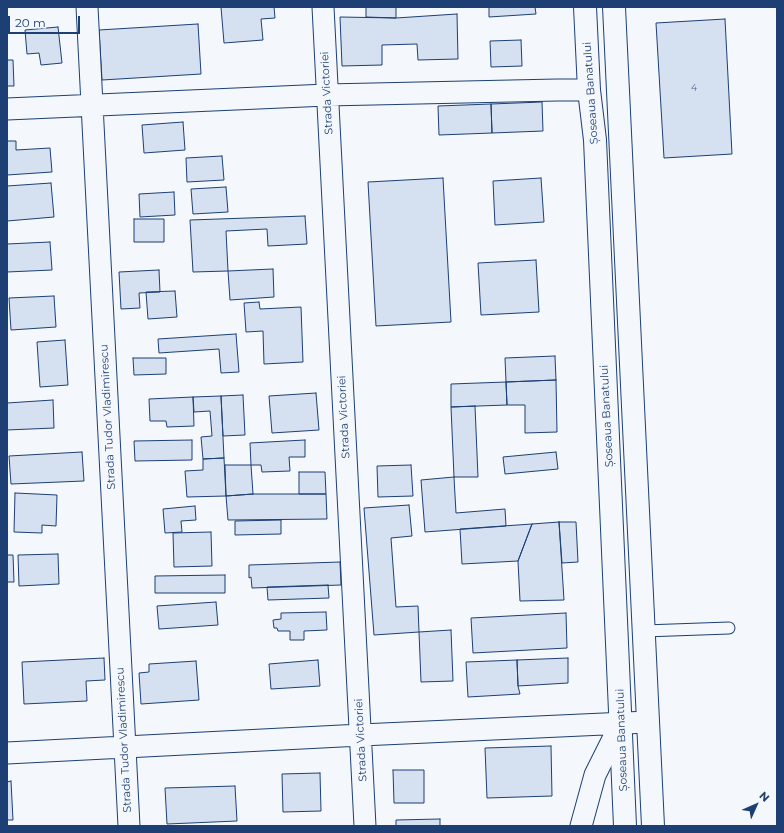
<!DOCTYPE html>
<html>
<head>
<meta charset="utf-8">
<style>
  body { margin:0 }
  #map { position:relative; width:784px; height:833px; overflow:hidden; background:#f4f7fb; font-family:Montserrat,sans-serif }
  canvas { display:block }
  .frame { position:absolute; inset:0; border:8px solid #1d3f73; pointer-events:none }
  .north { position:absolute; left:736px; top:785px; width:40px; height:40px; -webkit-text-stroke:3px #f4f7fb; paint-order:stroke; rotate:45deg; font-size:11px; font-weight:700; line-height:16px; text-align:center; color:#1d3f73 }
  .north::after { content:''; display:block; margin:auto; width:14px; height:18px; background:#1d3f73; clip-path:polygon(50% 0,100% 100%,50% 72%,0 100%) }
  .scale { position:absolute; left:8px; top:16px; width:72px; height:18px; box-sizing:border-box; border:2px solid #1d3f73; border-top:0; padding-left:5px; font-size:12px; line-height:14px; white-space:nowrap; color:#1d3f73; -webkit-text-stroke:3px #f4f7fb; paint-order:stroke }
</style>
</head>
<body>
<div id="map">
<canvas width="784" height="833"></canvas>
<div class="frame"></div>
<div class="north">N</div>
<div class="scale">20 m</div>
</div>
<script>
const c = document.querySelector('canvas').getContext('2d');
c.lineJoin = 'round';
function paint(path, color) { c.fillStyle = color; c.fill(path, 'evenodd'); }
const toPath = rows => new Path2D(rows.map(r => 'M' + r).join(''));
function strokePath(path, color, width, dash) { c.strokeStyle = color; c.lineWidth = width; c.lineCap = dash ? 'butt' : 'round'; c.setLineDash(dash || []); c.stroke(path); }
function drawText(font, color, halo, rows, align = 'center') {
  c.font = font + ' Montserrat,sans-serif'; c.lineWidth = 3; c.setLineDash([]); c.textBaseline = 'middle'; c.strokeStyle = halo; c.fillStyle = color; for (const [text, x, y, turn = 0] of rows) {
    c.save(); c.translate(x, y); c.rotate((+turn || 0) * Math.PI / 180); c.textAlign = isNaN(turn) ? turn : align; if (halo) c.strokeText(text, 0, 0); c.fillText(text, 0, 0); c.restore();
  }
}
const building = toPath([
  [221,7,274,7,275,18,261,19,263,40,224,43,221,7],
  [366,7,396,7,396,18,366,17,366,7],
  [489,7,535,7,536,14,489,17,489,7],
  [457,14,458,59,418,60,417,44,382,45,382,65,342,66,340,17,396,18,457,14],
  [725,19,732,154,664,158,656,23,725,19],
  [198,24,201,74,102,80,99,30,198,24],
  [58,27,62,63,41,65,39,53,27,54,25,30,58,27],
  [521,40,522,66,491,67,490,41,521,40],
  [7,60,13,60,14,86,7,86,7,60],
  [542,102,543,131,492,133,491,104,542,102],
  [491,104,492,133,439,135,438,106,491,104],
  [183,122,185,150,144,153,142,125,183,122],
  [7,141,16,141,16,150,50,148,52,172,7,175,7,141],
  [222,156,224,180,187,182,186,158,222,156],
  [443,178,451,322,376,326,368,182,443,178],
  [541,178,544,222,495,225,493,181,541,178],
  [51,183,54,217,7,221,7,186,51,183],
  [226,187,228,212,193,214,191,189,226,187],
  [174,192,175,215,140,217,139,194,174,192],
  [305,216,307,244,268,246,267,229,226,231,228,271,193,272,190,220,305,216],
  [134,219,164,219,164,242,134,242,134,219],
  [50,242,52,270,7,272,7,244,50,242],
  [536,260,539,312,481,315,478,263,536,260],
  [273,269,274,297,230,300,228,271,273,269],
  [159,270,160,292,139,293,140,308,121,309,119,272,159,270],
  [175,291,177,317,148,319,146,292,175,291],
  [54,296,56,327,11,330,9,298,54,296],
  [259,302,260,309,301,307,303,362,264,364,263,331,246,332,244,303,259,302],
  [236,334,239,372,221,373,219,349,159,353,158,339,236,334],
  [65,340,68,385,40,387,37,342,65,340],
  [555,356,556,380,506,382,505,358,555,356],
  [133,358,166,358,166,374,134,375,133,358],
  [556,380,557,432,525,433,525,405,507,405,506,382,556,380],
  [506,382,507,405,451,407,451,384,506,382],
  [316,393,319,430,272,433,269,396,316,393],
  [243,395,245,435,223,436,221,396,243,395],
  [221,396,224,458,203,459,201,437,212,436,210,411,194,412,193,397,221,396],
  [193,397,194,426,167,427,166,421,150,421,149,399,193,397],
  [53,400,54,428,7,430,7,403,53,400],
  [475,406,478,477,454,477,451,407,475,406],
  [192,440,192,460,135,461,134,441,192,440],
  [305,440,305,457,289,457,290,471,262,472,261,465,251,465,250,443,305,440],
  [82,452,84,481,11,484,9,456,82,452],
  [556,452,558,469,505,474,503,457,556,452],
  [224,458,226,496,187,497,185,471,203,470,203,459,224,458],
  [225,465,251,465,253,494,226,496,225,465],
  [411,465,413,496,378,497,377,466,411,465],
  [299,472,325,472,326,494,299,494,299,472],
  [454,477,456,513,505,509,506,526,425,532,421,480,454,477],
  [15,493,57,495,56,526,42,525,42,533,14,532,15,493],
  [253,494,326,494,327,519,228,520,226,496,253,494],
  [409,505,412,536,391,538,396,607,418,606,419,632,374,635,364,508,409,505],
  [195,506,196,520,181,521,182,532,165,533,163,509,195,506],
  [281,520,281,534,235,535,235,521,281,520],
  [559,522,576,522,578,562,562,563,559,522],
  [559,522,564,600,520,601,518,561,532,524,559,522],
  [532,524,518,561,462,564,460,529,532,524],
  [211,532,212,566,174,567,173,533,211,532],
  [58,554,59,584,19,586,18,555,58,554],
  [7,555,13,555,14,582,7,582,7,555],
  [340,562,341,585,252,588,251,577,249,578,249,565,340,562],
  [225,575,225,593,155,593,155,576,225,575],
  [328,585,329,598,268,600,267,587,328,585],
  [216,602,218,625,159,629,157,606,216,602],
  [326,612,327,630,304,631,304,640,290,640,290,631,278,631,277,628,274,628,273,620,281,619,281,613,326,612],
  [566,613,567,648,473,653,471,618,566,613],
  [451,630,453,681,421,682,419,632,451,630],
  [104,658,105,680,86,681,87,701,24,704,22,662,104,658],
  [568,658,568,683,518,686,517,660,568,658],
  [318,660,320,686,271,689,269,664,318,660],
  [517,660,518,686,520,694,468,697,466,662,517,660],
  [196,661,199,700,141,704,139,673,149,672,149,664,196,661],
  [551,746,552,796,487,798,485,748,551,746],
  [393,770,424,770,424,803,394,803,393,770],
  [320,773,321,811,283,812,282,774,320,773],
  [11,781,13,820,7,820,7,782,11,781],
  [235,786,237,821,167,824,165,788,235,786],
  [440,819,440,826,396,826,396,820,440,819]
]);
paint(building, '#d5e0f0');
strokePath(building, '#1d3f73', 1);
const lane = toPath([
  [644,631,729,628]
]);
const street = toPath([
  [87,7,129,826],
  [323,7,365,826],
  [7,109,327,95,557,90,589,90],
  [7,753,361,735,648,722],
  [581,826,595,775,621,723]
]);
const primary = toPath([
  [585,7,589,90,595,140,625,826],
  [614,7,653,826]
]);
strokePath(lane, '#1d3f73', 13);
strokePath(street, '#1d3f73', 23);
strokePath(primary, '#1d3f73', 24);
strokePath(lane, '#f4f7fb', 11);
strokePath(street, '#f4f7fb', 21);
strokePath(primary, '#f4f7fb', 22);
drawText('9px', '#4b6792', null, [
  ["4",694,88]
]);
drawText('11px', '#1d3f73', '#f4f7fb', [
  ["Strada Victoriei",327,93,-93],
  ["Șoseaua Banatului",591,93,-94],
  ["Șoseaua Banatului",607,416,-93],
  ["Strada Tudor Vladimirescu",108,417,-93],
  ["Strada Victoriei",344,417,-93],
  ["Strada Tudor Vladimirescu",124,740,-93],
  ["Strada Victoriei",361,740,-93],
  ["Șoseaua Banatului",622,740,-92]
]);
</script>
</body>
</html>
